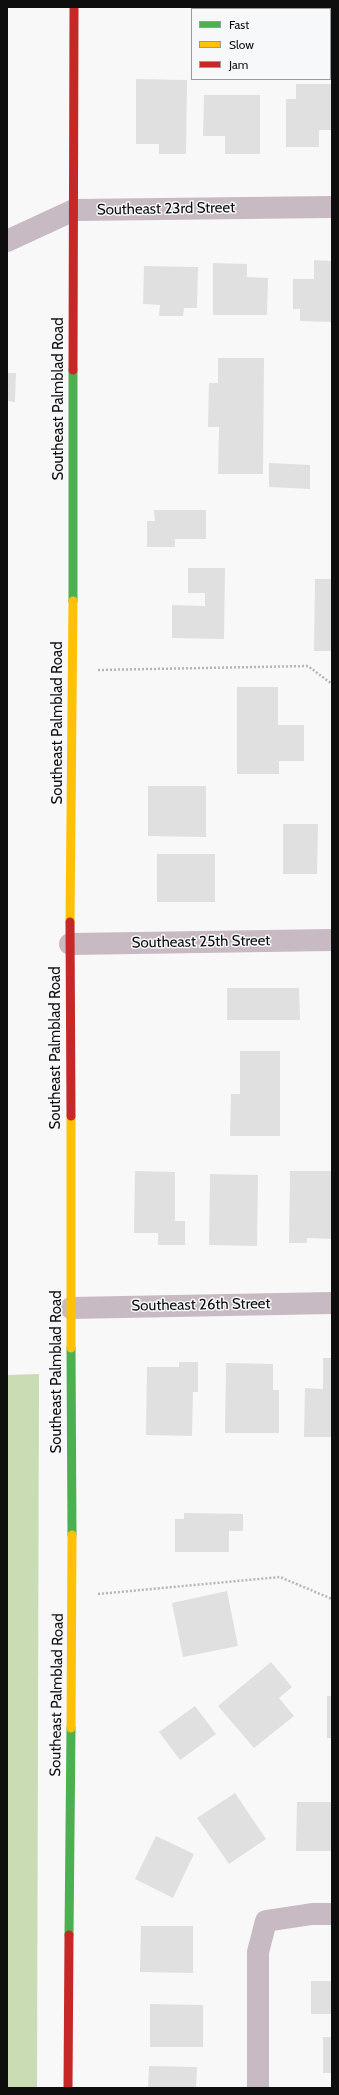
<!DOCTYPE html>
<html>
<head>
<meta charset="utf-8">
<style>
  body { margin:0 }
  #map { position:relative; width:339px; height:2095px; overflow:hidden; background:#f8f8f8; font-family:Cabin,sans-serif }
  canvas { display:block }
  .frame { position:absolute; inset:0; border:8px solid #0e0e0e; pointer-events:none }
  .legend { position:absolute; left:191px; top:8px; width:140px; height:72px; box-sizing:border-box; background:#f7f8f9; border:1px solid #9a9a9b; margin:0; padding:5px 7px; list-style:none; font-size:12px; color:#0e0e0e }
  .legend li { display:flex; align-items:center; gap:8px; height:20px }
  .legend b { width:20px; border:1px solid #9a9a9b }
</style>
</head>
<body>
<div id="map">
<canvas width="339" height="2095"></canvas>
<div class="frame"></div>
<ul class="legend">
<li><b style="height:5px;background:#4caf50"></b>Fast</li>
<li><b style="height:5px;background:#ffc107"></b>Slow</li>
<li><b style="height:5px;background:#c62828"></b>Jam</li>
</ul>
</div>
<script>
const c = document.querySelector('canvas').getContext('2d');
c.lineJoin = 'round';
function paint(path, color) { c.fillStyle = color; c.fill(path, 'evenodd'); }
const toPath = rows => new Path2D(rows.map(r => 'M' + r).join(''));
function strokePath(path, color, width, dash) { c.strokeStyle = color; c.lineWidth = width; c.lineCap = dash ? 'butt' : 'round'; c.setLineDash(dash || []); c.stroke(path); }
function drawText(font, color, halo, rows, align = 'center') {
  c.font = font + ' Cabin,sans-serif'; c.lineWidth = 3; c.setLineDash([]); c.textBaseline = 'middle'; c.strokeStyle = halo; c.fillStyle = color; for (const [text, x, y, turn = 0] of rows) {
    c.save(); c.translate(x, y); c.rotate((+turn || 0) * Math.PI / 180); c.textAlign = isNaN(turn) ? turn : align; if (halo) c.strokeText(text, 0, 0); c.fillText(text, 0, 0); c.restore();
  }
}
paint(toPath([
  [39,1374,37,2088,7,2088,7,1375]
]), '#c9dcb3');
paint(toPath([
  [282,7,332,7,332,11,330,9,282,9],
  [136,79,187,80,186,154,159,154,159,144,136,144],
  [296,84,332,84,332,130,319,130,319,147,286,147,286,99,296,99],
  [204,95,260,95,260,154,225,154,225,136,203,136],
  [314,260,332,261,331,322,300,321,300,309,293,309,293,279,314,279],
  [213,263,247,264,247,277,268,278,267,315,213,315],
  [144,266,198,267,197,308,184,308,183,316,159,316,160,305,143,304],
  [218,358,264,358,263,474,218,474,219,427,208,427,209,383,218,383],
  [7,373,16,373,15,402,7,401],
  [269,463,310,465,310,489,269,487],
  [154,510,206,510,206,539,175,539,175,547,147,547,147,521,155,521],
  [188,568,225,568,224,639,172,638,172,605,205,606,205,593,188,593],
  [315,579,332,579,332,651,314,651],
  [237,687,278,687,278,725,304,725,304,761,279,761,279,774,237,774],
  [148,786,206,786,206,837,148,836],
  [283,824,318,824,317,874,283,874],
  [157,854,215,854,215,902,157,902],
  [227,988,299,988,300,1020,227,1020],
  [240,1051,280,1051,280,1136,230,1136,231,1094,240,1094],
  [135,1171,175,1172,175,1221,185,1221,185,1245,158,1245,158,1233,134,1233],
  [290,1171,332,1171,332,1239,307,1238,307,1243,289,1243],
  [210,1174,258,1175,257,1246,209,1245],
  [323,1358,332,1358,332,1437,304,1437,305,1388,323,1389],
  [179,1362,198,1362,198,1392,193,1392,192,1436,146,1435,147,1367,179,1367],
  [226,1363,273,1364,273,1390,279,1390,279,1433,225,1433],
  [184,1513,243,1514,243,1531,229,1531,229,1552,175,1552,175,1519,184,1519],
  [227,1591,238,1646,183,1657,172,1603],
  [271,1662,292,1687,279,1698,294,1716,254,1748,218,1706],
  [327,1696,332,1696,332,1738,327,1738],
  [195,1706,216,1734,180,1760,159,1732],
  [235,1793,266,1839,229,1864,197,1818],
  [297,1802,331,1802,331,1851,296,1851],
  [156,1836,194,1854,173,1898,135,1879],
  [141,1926,193,1926,193,1973,140,1972],
  [311,1981,332,1981,332,2014,311,2014],
  [150,2004,203,2005,203,2047,150,2047],
  [323,2037,332,2037,332,2073,323,2073],
  [149,2066,197,2067,196,2088,148,2088]
]), '#e0e0e0');
strokePath(toPath([
  [98,670,308,666,332,684],
  [98,1594,280,1577,332,1599]
]), '#bbb3b8', 2.5, [2, 2]);
strokePath(toPath([
  [7,241,74,210,332,207],
  [70,944,332,940],
  [71,1308,332,1303],
  [258,2088,258,1952,266,1921,312,1914,332,1914]
]), '#c8bac3', 22);
strokePath(toPath([
  [73,601,73,370],
  [71,1348,72,1535],
  [69,1935,71,1728]
]), '#4caf50', 9);
strokePath(toPath([
  [70,922,73,601],
  [71,1116,71,1348],
  [71,1728,72,1535]
]), '#ffc107', 9);
strokePath(toPath([
  [73,370,74,7],
  [70,922,71,1116],
  [68,2088,69,1935]
]), '#c62828', 9);
drawText('15px', '#0e0e0e', '#f7f8f9', [
  ["Southeast 23rd Street",166,209,-1],
  ["Southeast Palmblad Road",59,399,-90],
  ["Southeast Palmblad Road",58,723,-90],
  ["Southeast 25th Street",201,942,-1],
  ["Southeast Palmblad Road",56,1048,-90],
  ["Southeast 26th Street",201,1305,-1],
  ["Southeast Palmblad Road",57,1372,-90],
  ["Southeast Palmblad Road",57,1695,-89]
]);
</script>
</body>
</html>
